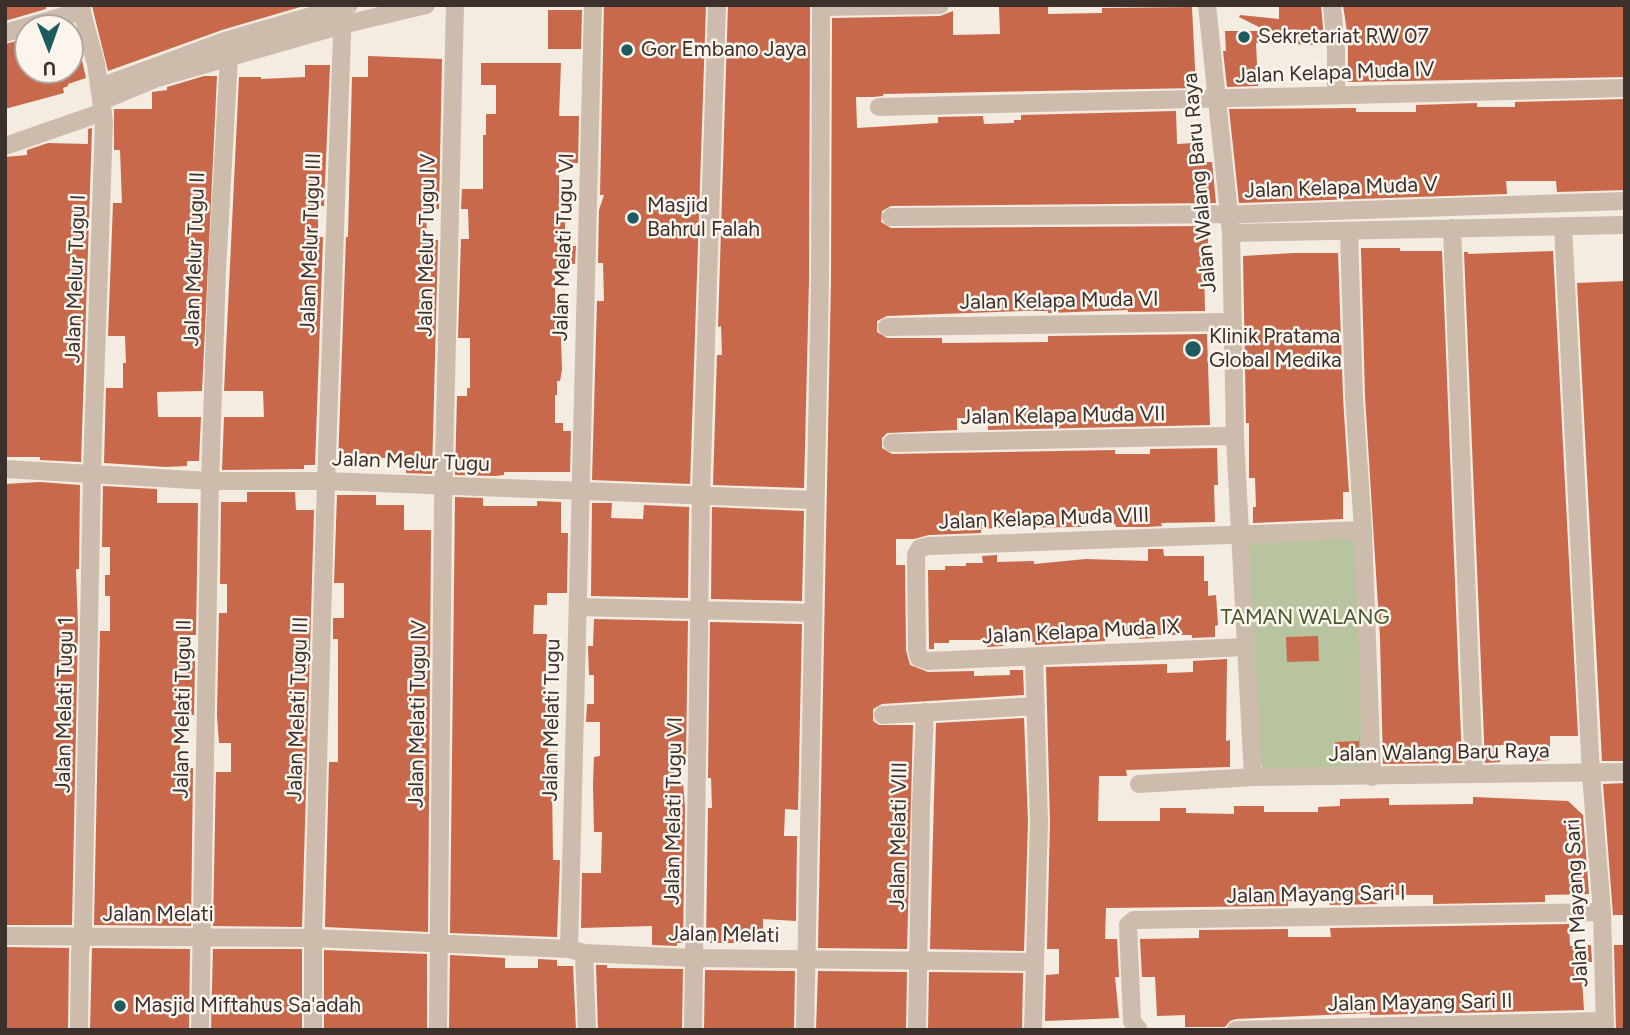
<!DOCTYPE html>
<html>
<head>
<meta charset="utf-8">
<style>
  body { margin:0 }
  #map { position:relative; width:1630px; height:1035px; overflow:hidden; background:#f4ebe1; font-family:Figtree,sans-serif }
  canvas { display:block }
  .frame { position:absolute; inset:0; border:7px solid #3b302b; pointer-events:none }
  .north { position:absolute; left:14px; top:14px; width:70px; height:70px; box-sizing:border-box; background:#fbf5ee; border:2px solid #aea6a0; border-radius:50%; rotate:179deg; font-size:19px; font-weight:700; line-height:28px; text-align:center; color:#3b302b }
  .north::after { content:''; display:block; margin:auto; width:24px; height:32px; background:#1f5a5e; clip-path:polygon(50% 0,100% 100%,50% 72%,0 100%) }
</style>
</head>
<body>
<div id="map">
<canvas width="1630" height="1035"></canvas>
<div class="frame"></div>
<div class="north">U</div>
</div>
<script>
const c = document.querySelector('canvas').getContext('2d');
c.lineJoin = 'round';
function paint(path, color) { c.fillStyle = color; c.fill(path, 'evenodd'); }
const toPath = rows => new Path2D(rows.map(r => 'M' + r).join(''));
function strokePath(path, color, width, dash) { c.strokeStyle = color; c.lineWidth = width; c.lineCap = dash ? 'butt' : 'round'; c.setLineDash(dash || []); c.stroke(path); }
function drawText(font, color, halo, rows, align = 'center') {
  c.font = font + ' Figtree,sans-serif'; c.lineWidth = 5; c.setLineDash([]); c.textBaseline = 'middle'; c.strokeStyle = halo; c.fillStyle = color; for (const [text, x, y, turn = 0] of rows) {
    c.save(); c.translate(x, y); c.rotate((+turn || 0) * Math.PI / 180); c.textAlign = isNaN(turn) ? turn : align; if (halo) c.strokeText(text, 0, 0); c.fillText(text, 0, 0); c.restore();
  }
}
paint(toPath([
  [1357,533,1370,774,1265,775,1255,747,1243,537]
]), '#b8c4a0');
paint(toPath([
  [5,5,46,5,46,9,5,21],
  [307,5,222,30,108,71,92,6],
  [604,5,706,5,690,484,592,480,597,301,604,301,603,263,598,263,599,210,604,195,600,195],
  [728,5,810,5,809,280,804,488,713,485,717,355,722,355,721,326,718,327],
  [1048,5,1048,14,1102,13,1102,8,1192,7,1196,88,883,94,883,96,873,97,856,97,857,128,938,123,938,117,983,116,984,124,1014,123,1014,120,1021,120,1021,115,1176,111,1177,144,1194,143,1194,162,1212,162,1216,203,891,206,882,211,881,222,891,228,1208,226,1208,264,1204,264,1205,311,1128,312,1128,310,1048,313,1048,311,1024,311,887,316,877,321,877,332,887,338,942,338,942,343,1048,342,1048,336,1207,334,1210,425,988,430,988,418,957,418,957,430,887,433,882,438,882,448,892,454,1115,450,1115,454,1150,454,1150,449,1217,448,1218,485,1214,485,1215,522,1161,523,1162,526,1147,527,1116,527,1115,524,1082,525,1082,527,997,528,981,529,981,533,929,535,914,539,896,539,896,565,905,565,906,650,910,665,928,672,974,671,974,676,1010,675,1010,670,1023,670,1024,695,882,704,873,709,873,721,879,725,913,725,907,949,818,948,831,280,832,18,940,16,953,11,953,35,1000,34,999,7],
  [1279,5,1321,5,1324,39,1321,39,1321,45,1256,43,1258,86,1227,87,1223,51,1226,51,1225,31,1267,31,1239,17,1240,15,1279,19],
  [1343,5,1625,5,1625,77,1348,82,1348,38],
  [548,10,582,10,581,49,548,49],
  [74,25,86,78,68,84,68,86,63,88,64,93,5,109,5,44,28,38,28,45,22,47,28,70,70,70,70,28,64,28],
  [368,56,442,59,439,209,426,209,427,240,438,240,432,474,406,473,406,461,396,461,396,458,366,458,366,464,338,465,346,237,348,237,352,77,368,77],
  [481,63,561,63,559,116,579,116,578,163,559,163,559,220,565,220,565,246,576,246,575,264,564,264,564,268,555,268,555,296,563,296,563,310,560,310,562,370,560,381,557,381,557,395,555,395,555,423,563,423,563,431,571,431,570,472,504,472,504,475,495,476,455,475,457,396,467,396,467,388,470,388,470,338,458,338,461,239,469,239,468,209,461,209,462,189,483,189,483,135,486,135,486,114,496,114,496,85,481,85],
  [305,65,330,65,324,206,318,206,318,237,323,237,315,465,304,465,304,469,222,470,224,417,264,417,263,391,224,391,239,77,261,77,261,79,305,77],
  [204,76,217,76,202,391,157,392,158,417,201,417,199,461,187,461,187,466,166,467,104,463,106,388,123,388,123,363,126,363,125,336,108,336,113,203,122,203,120,150,114,150,114,109,152,109,152,92,167,90,167,87],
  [1625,99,1625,190,1557,192,1556,181,1506,181,1507,194,1239,203,1229,109,1356,108,1356,112,1416,112,1416,105,1477,103,1477,107,1515,107,1515,102],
  [92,128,81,462,40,460,40,457,5,457,5,157,27,155,27,150,48,143,88,144,88,129],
  [1361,248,1400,248,1400,251,1442,251,1462,763,1383,764,1380,638,1365,396],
  [1553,251,1578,736,1550,736,1550,760,1536,761,1536,745,1500,745,1500,762,1485,763,1464,252,1468,252,1468,254],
  [1294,253,1338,253,1343,397,1349,492,1343,492,1343,519,1253,523,1253,507,1256,507,1255,478,1249,478,1249,423,1246,423,1243,256],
  [1625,281,1625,761,1602,761,1577,283],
  [40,482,80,485,79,569,76,569,78,628,72,925,5,925,5,484],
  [103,486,157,489,157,503,198,503,196,635,191,635,191,661,195,661,194,715,188,715,188,732,180,732,180,768,193,768,191,926,94,925,100,631,110,631,110,596,105,596,105,575,110,575,110,547,102,547],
  [247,492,295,492,296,510,314,510,302,927,213,926,216,772,231,772,231,743,219,743,217,715,219,613,227,613,227,584,220,584,221,502,247,502],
  [337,495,376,495,376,505,404,505,404,530,431,530,428,932,325,927,329,762,338,762,338,639,333,639,333,618,344,618,344,583,334,583],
  [455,497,483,498,483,506,537,506,537,501,561,502,561,533,568,533,567,593,547,593,547,605,534,605,533,634,547,634,545,691,558,690,558,723,547,722,548,751,558,751,558,771,554,771,552,785,553,860,560,860,557,937,450,933],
  [592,503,612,503,611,518,643,519,644,505,689,507,688,598,591,596],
  [712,507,804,511,802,601,711,599],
  [1148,549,1163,549,1164,556,1204,556,1204,581,1208,581,1208,596,1216,595,1218,625,1215,626,1215,637,1192,638,1192,635,1154,635,1154,638,1139,639,1139,633,1105,634,1105,641,1035,645,1035,642,1003,642,1003,646,987,647,987,640,949,640,949,643,934,643,934,649,929,649,928,570,945,570,945,566,966,566,966,563,983,563,982,556,997,555,997,562,1034,561,1034,564,1086,559,1148,561],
  [594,619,688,621,686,755,675,755,674,783,683,782,685,808,683,943,677,943,677,946,652,945,652,926,581,928,582,873,601,873,602,832,594,832,593,784,594,757,600,756,600,722,586,722,587,704,594,704,594,675,589,675,588,648,588,646,593,646],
  [710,622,802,624,798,810,785,809,784,836,797,836,796,921,763,919,763,943,706,943,708,808,712,808,711,778,708,778],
  [1318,636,1319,661,1287,662,1286,637],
  [1227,659,1226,741,1230,740,1230,767,1126,770,1127,776,1099,776,1098,821,1160,821,1160,808,1186,808,1186,813,1234,814,1234,806,1264,806,1264,812,1318,812,1318,807,1340,806,1340,799,1389,798,1389,805,1473,804,1473,797,1568,801,1583,815,1589,894,1545,895,1545,902,1433,904,1433,895,1378,895,1377,904,1330,905,1329,901,1288,901,1288,906,1106,908,1105,939,1117,939,1119,977,1115,977,1119,1018,1045,1021,1046,975,1059,974,1059,949,1047,949,1050,822,1046,667,1167,664,1167,673,1193,672,1193,661],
  [1024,718,1028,822,1024,951,930,949,936,723],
  [1359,733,1360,758,1335,760,1335,742,1359,741],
  [1625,783,1625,915,1613,915,1603,784],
  [1569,924,1570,946,1591,945,1592,962,1581,962,1584,1010,1370,1015,1370,1013,1236,1019,1230,1021,1225,1027,1185,1027,1185,1015,1157,1016,1155,977,1142,977,1140,939,1199,938,1199,930,1288,929,1288,937,1331,937,1330,928],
  [1614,945,1625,945,1625,1030,1616,1030],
  [5,947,69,948,68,1030,5,1030],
  [92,948,190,949,189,1030,90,1030],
  [213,949,302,949,302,1030,211,1030],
  [324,950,427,954,427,1030,324,1030],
  [450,955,505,958,505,968,538,968,538,959,557,960,557,966,573,966,576,1030,449,1030],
  [596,965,607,965,607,968,683,969,682,1030,598,1030],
  [705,970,795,971,794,1030,704,1030],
  [818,971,907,972,906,1030,816,1030],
  [929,972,1023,973,1022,1030,928,1030]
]), '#c8694b');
strokePath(toPath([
  [1332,5,1336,50,1336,96],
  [821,7,940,5],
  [5,33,82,11],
  [100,87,225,41,349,5],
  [102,101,157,78,342,25,426,5],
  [879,107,1625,88],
  [5,146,103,112],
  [891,217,1244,214,1625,201],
  [1563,226,1591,774,1602,912,1605,1030],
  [1452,228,1474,774],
  [1349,231,1354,397,1363,530,1372,777],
  [1231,233,1625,225],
  [887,327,1232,322],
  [892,443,1224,436,1235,438],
  [5,469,210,481,326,481,815,500],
  [578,607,813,613],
  [1245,647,928,661,919,658,917,650,916,555,920,548,929,546,1363,530],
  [883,715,1036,706],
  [1139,784,1253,777],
  [5,936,313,938,569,949,584,953,694,958,1034,962],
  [569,949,593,5],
  [584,953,587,1030],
  [79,1030,80,953,83,929,92,473,104,121,96,64,80,5],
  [200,1030,210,481,217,270,229,57,225,41],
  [313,1030,313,938,326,481,343,7],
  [438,1030,443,504,455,5],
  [693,1030,701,496,717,5],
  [805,1030,820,280,821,5],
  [917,1030,921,805,925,712],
  [1033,1030,1039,822,1034,657],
  [1139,1030,1132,1021,1128,925,1134,920,1602,912],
  [1236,1030,1605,1021]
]), '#cdbbac', 18);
strokePath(toPath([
  [1207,5,1231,233,1235,438,1253,777,1625,772]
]), '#cdbbac', 18);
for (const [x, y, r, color] of [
  [1244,37,7,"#1f5a5e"],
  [627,50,7,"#1f5a5e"],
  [633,218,7,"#1f5a5e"],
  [1193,349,9,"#1f5a5e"],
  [120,1006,7,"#1f5a5e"]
]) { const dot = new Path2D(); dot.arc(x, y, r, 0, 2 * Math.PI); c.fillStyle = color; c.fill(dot); strokePath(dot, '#fbf5ee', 2.5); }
drawText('21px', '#3b302b', '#fbf5ee', [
  ["Sekretariat RW 07",1258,37],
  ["Gor Embano Jaya",641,50],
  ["Masjid",647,206],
  ["Bahrul Falah",647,230],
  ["Klinik Pratama",1209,337],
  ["Global Medika",1209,361],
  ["Masjid Miftahus Sa'adah",134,1006]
], 'left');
drawText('21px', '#3b302b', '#fbf5ee', [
  ["Jalan Kelapa Muda IV",1335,73,-2],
  ["Jalan Walang Baru Raya",1200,183,-95],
  ["Jalan Kelapa Muda V",1341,188,-2],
  ["Jalan Melur Tugu III",311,243,-88],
  ["Jalan Melur Tugu IV",427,245,-89],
  ["Jalan Melati Tugu VI",564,247,-88],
  ["Jalan Melur Tugu II",195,259,-88],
  ["Jalan Melur Tugu I",76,279,-88],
  ["Jalan Kelapa Muda VI",1059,301,-1],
  ["Jalan Kelapa Muda VII",1063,416,-1],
  ["Jalan Melur Tugu",411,462,2],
  ["Jalan Kelapa Muda VIII",1044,519,-2],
  ["Jalan Kelapa Muda IX",1081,632,-3],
  ["Jalan Melati Tugu 1",65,705,-89],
  ["Jalan Melati Tugu II",183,709,-89],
  ["Jalan Melati Tugu III",298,709,-88],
  ["Jalan Melati Tugu IV",418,714,-89],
  ["Jalan Melati Tugu",552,720,-89],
  ["Jalan Walang Baru Raya",1439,753,-1],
  ["Jalan Melati Tugu VI",674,811,-89],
  ["Jalan Melati VIII",899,836,-89],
  ["Jalan Mayang Sari I",1316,895,-1],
  ["Jalan Mayang Sari",1577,903,-93],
  ["Jalan Melati",158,915],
  ["Jalan Melati",724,935,1],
  ["Jalan Mayang Sari II",1420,1003,-1]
]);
drawText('21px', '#4a5a2e', '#fbf5ee', [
  ["TAMAN WALANG",1305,618]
]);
</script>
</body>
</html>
